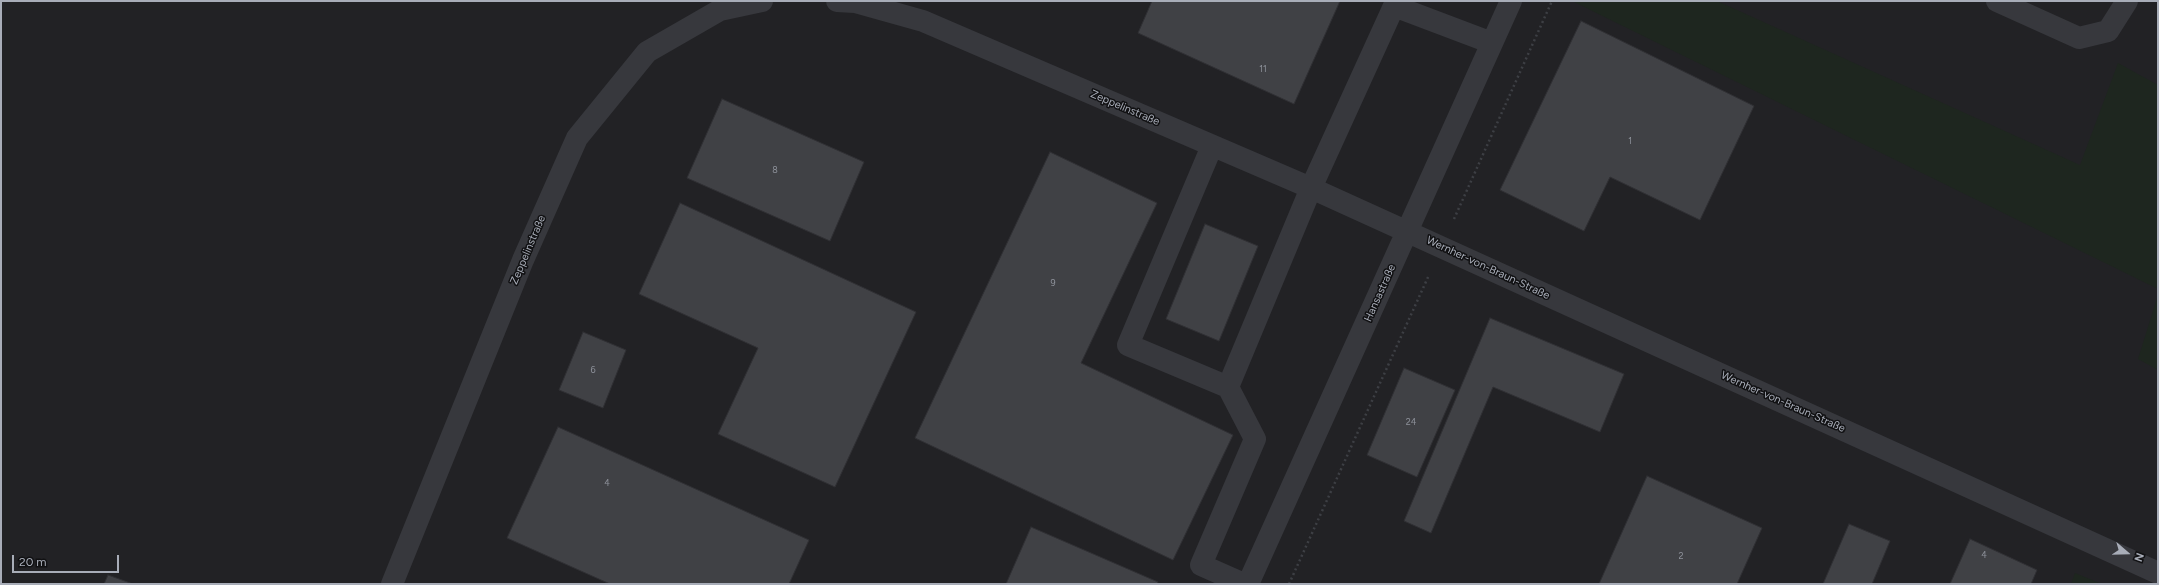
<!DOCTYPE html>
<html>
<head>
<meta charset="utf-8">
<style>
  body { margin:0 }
  #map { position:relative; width:2159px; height:585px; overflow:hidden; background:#161618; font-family:Figtree,sans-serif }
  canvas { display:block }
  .frame { position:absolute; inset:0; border:2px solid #a8adb8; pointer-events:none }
  .north { position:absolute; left:2107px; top:533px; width:40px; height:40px; -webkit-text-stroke:3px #111113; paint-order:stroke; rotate:110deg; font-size:11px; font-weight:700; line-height:16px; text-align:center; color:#a8adb8 }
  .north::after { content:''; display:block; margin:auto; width:14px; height:18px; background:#a8adb8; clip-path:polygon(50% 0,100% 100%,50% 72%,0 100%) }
  .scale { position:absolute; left:12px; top:555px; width:107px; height:18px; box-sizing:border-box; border:2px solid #a8adb8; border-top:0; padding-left:5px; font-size:12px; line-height:14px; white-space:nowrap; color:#a8adb8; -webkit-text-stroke:3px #111113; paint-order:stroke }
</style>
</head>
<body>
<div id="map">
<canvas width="2159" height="585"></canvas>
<div class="frame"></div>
<div class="north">N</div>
<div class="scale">20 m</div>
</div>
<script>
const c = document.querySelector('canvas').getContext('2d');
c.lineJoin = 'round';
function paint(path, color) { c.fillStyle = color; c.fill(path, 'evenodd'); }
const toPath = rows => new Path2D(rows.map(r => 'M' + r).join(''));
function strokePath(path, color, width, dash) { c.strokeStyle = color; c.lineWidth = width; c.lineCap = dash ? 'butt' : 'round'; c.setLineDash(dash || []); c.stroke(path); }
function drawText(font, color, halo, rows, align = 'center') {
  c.font = font + ' Figtree,sans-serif'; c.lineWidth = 3; c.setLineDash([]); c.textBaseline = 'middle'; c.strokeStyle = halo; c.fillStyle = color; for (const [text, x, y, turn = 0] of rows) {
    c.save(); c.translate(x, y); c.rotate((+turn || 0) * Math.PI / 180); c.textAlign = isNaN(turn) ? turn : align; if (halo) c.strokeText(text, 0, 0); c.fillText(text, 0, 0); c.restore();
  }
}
paint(toPath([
  [1,1,2158,1,2158,584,1,584]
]), '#222225');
paint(toPath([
  [1572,1,1717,1,2080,165,2118,63,2158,85,2158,289],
  [2158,295,2158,370,2138,359],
  [2075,573,2102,584,2071,584]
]), '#1e261f');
const building = toPath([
  [1152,1,1340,1,1294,104,1138,33,1152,1],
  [1581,21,1754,106,1700,220,1610,177,1584,231,1500,190,1581,21],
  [722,99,864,162,830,241,687,178,722,99],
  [1050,152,1157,203,1081,363,1233,435,1173,560,915,438,1050,152],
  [680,203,916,312,835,487,718,434,758,348,639,294,680,203],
  [1205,224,1258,246,1219,341,1166,319,1205,224],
  [1490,318,1624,374,1600,432,1493,387,1431,533,1404,521,1490,318],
  [583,332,626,350,603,408,559,390,583,332],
  [1404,368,1455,390,1417,477,1367,455,1404,368],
  [558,427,809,540,789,584,610,584,507,538,558,427],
  [1647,476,1762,528,1737,584,1599,584,1647,476],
  [1849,524,1890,541,1872,584,1823,584,1849,524],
  [1031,527,1158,582,1157,584,1006,584,1031,527],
  [1970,539,2037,570,2031,584,1950,584,1970,539],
  [108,575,133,584,104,584,108,575]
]);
paint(building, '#404145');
strokePath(building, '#303034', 1);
strokePath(toPath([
  [1454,219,1552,1],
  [1289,584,1429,275]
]), '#3d3f44', 2.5, [2, 3]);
strokePath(toPath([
  [837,1,855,2,923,21,1311,188,2158,573],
  [1997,1,2079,38,2108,31,2127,1],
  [1212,146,1128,345,1228,387],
  [392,584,523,260,577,138,647,52,720,10,762,1],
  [1244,584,1201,565,1255,439,1228,387,1311,188,1394,6,1492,43],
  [1248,584,1511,1]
]), '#37383d', 22);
drawText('9px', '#8e929b', null, [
  ["11",1263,69],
  ["1",1630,141],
  ["8",775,170],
  ["9",1053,283],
  ["6",593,370],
  ["24",1411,422],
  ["4",607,483],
  ["4",1984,555],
  ["2",1681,556]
]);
drawText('11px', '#a8adb8', '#111113', [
  ["Zeppelinstraße",1125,108,23],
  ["Zeppelinstraße",528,250,-67],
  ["Wernher-von-Braun-Straße",1488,268,25],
  ["Hansastraße",1380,293,-66],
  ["Wernher-von-Braun-Straße",1783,402,24]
]);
</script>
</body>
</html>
